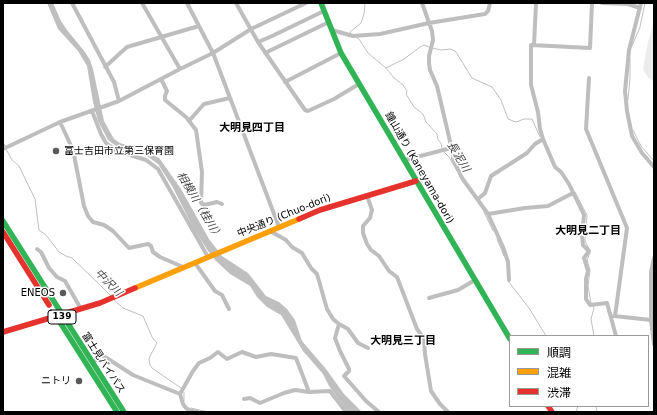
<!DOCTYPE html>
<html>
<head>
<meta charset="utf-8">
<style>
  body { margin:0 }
  #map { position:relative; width:657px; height:415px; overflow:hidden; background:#fff; font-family:"DejaVu Sans","Noto Sans JP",sans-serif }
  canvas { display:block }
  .frame { position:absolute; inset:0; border:4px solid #000; pointer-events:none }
  .legend { position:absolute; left:509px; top:335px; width:140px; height:72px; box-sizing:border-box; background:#fff; border:1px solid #999; margin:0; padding:5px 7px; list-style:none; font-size:12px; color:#000 }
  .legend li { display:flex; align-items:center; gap:8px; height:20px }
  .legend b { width:20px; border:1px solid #999 }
</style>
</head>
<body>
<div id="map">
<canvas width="657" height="415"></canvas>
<div class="frame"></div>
<ul class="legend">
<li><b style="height:5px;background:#30b455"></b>順調</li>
<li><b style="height:5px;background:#ff9f0a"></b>混雑</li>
<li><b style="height:5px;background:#e5322d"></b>渋滞</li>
</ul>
</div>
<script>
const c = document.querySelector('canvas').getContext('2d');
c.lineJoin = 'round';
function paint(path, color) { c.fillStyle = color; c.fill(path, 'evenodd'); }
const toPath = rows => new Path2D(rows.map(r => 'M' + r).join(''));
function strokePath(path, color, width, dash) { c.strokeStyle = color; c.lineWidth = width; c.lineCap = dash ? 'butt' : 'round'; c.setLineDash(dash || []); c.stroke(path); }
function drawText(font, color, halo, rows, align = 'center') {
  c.font = font + ' "DejaVu Sans","Noto Sans JP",sans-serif'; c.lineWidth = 3; c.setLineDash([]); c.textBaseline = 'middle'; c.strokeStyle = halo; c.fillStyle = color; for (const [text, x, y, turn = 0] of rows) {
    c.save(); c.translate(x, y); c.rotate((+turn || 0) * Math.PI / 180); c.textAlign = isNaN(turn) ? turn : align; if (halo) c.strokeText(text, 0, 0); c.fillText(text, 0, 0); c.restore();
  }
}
paint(toPath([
  [653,26,654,26,654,82,647,76,643,69,648,42]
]), '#ececec');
paint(toPath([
  [47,3,53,3,61,21,67,30,85,52,90,60,93,69,104,121,114,139,120,143,152,153,160,159,181,189,209,239,222,256,248,273,266,296,279,302,287,309,295,320,302,341,326,369,344,394,362,412,348,412,329,386,323,374,303,351,281,315,267,307,257,297,250,286,230,274,216,261,208,251,195,231,172,186,158,164,147,156,116,146,108,140,98,121,93,102,87,66,78,51,58,29]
]), '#bfbfbf');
strokePath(toPath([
  [351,34,350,32,361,23,364,14,365,3],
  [357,38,359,39,368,53,386,68,394,78,403,85,407,91,406,94,414,107,423,114,426,122,437,134,438,140,441,143,442,148],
  [632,46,640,27,645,3],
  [432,48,441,50,451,49,456,52,472,78,492,87,501,100,508,119,516,122,524,119,532,119,540,137],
  [386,68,404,59,420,47,424,45,429,47],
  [628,100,630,78,630,59],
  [633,130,641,146,654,161],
  [3,142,5,146],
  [6,149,12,160,19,166,35,199,39,230,46,235,59,252,66,256,72,258,102,287,111,296],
  [443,151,449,157,457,171],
  [575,192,587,215,585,241,589,249],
  [484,212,493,231],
  [497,239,504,256],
  [590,253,587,260,590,270,588,286,591,303],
  [508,281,529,308,546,336],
  [114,300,123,308,143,316,152,337,157,343,149,358,150,365,152,368,181,388],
  [593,305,594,308,591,319,594,336],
  [654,326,654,275],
  [184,392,184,401],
  [596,406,597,412],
  [191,408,208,412],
  [576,412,578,406]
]), '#bfbfbf', 1);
strokePath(toPath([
  [72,3,114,82,119,101],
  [142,3,180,69],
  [187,3,213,53,279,227],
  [236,3,258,42,305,110,308,111,334,99,359,84],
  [422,3,432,31,433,40,429,56,429,63,430,70,437,86,453,154,453,159,462,178,488,214,503,247,508,262,509,280],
  [592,3,590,48,531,45,531,85,538,112,540,129,543,139,555,167,561,172,569,184,584,215,582,235,583,245,589,251,584,258,588,271,586,279,586,299,590,305,607,303,616,336],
  [602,3,628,4,640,8],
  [641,3,629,50,625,91,627,111,632,136,642,153,654,167],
  [332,30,353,36,380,34,429,23,485,14,488,11,490,3],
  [258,42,270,37,324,11],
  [534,45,536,3],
  [265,53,329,22],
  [105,67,127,47,199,26],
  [589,78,586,129,627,228,615,316],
  [161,79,167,91,165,96,165,100,186,117,196,130,202,172,201,203,204,205,217,202,222,204],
  [285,82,341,53],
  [92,111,101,134,106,143,110,146,117,151,146,160,158,169,208,257],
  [189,121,204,104,230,98],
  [60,122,73,150,84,206,88,216,93,222,104,225,113,231,129,248,148,244,151,246,153,252,160,257,183,267],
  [3,149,60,122,119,101,180,69,213,53,251,29,306,3],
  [405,160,451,148],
  [367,196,372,210,370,218,363,226,363,233,367,244,371,250,379,256,389,271,397,277,417,329,424,339,425,354,431,391,440,404,448,412],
  [478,199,485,193,491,176,527,153,535,144,543,139],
  [488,214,525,208,548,206,573,193],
  [270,231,286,240,292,247,302,253,311,268,317,274,327,309,333,319,339,324,348,329,358,343,368,348],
  [37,249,41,252,49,268,57,277,65,281,81,309],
  [654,258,651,272,651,320,654,344],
  [195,263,215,291,222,295,229,309],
  [429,298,458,290,475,280],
  [614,316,651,320],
  [339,324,335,338,340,351,349,369,349,371,344,376,366,401,379,412],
  [92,363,102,355,133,375,180,394,183,404,186,408,189,410,197,412],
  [180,394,193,371,199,363,210,358,218,352,227,359,242,352,256,357,271,354,296,358,309,392,330,391,346,412],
  [244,399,250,398,260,403,284,393,295,390,309,392]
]), '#bebebe', 4);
strokePath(toPath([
  [321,3,341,53,510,339],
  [3,221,124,412],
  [56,316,117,412]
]), '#30b455', 5.5);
strokePath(toPath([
  [135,288,299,219]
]), '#ff9f0a', 5.5);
strokePath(toPath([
  [299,219,320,210,416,181],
  [3,232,49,305],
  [3,332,100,303,135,288],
  [548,406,552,412]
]), '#e5322d', 5.5);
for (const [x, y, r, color] of [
  [56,151,4,"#595959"],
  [63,293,4,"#595959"],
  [79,381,4,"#595959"]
]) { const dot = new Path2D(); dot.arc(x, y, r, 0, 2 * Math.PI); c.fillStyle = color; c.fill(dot); strokePath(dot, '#fff', 1.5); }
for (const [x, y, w] of [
  [62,317,28]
]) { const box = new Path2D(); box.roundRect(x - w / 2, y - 7, w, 14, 3); c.fillStyle = '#fff'; c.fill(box); strokePath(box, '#000', 1); }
drawText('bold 9px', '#000', null, [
  ["139",62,317]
]);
drawText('10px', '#000', '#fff', [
  ["富士吉田市立第三保育園",64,151,"left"],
  ["ENEOS",55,293],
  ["ニトリ",71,381]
], 'right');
drawText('10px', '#000', '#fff', [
  ["鐘山通り (Kaneyama-dori)",419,168,60],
  ["中央通り (Chuo-dori)",284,216,-22],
  ["富士見バイパス",103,363,57]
]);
drawText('bold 11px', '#000', '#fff', [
  ["大明見四丁目",252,128],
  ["大明見二丁目",588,231],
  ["大明見三丁目",403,341]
]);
drawText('italic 11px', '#444', '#fff', [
  ["長泥川",458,157,59],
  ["相模川（桂川）",199,206,59],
  ["中沢川",108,283,45]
]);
</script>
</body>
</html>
